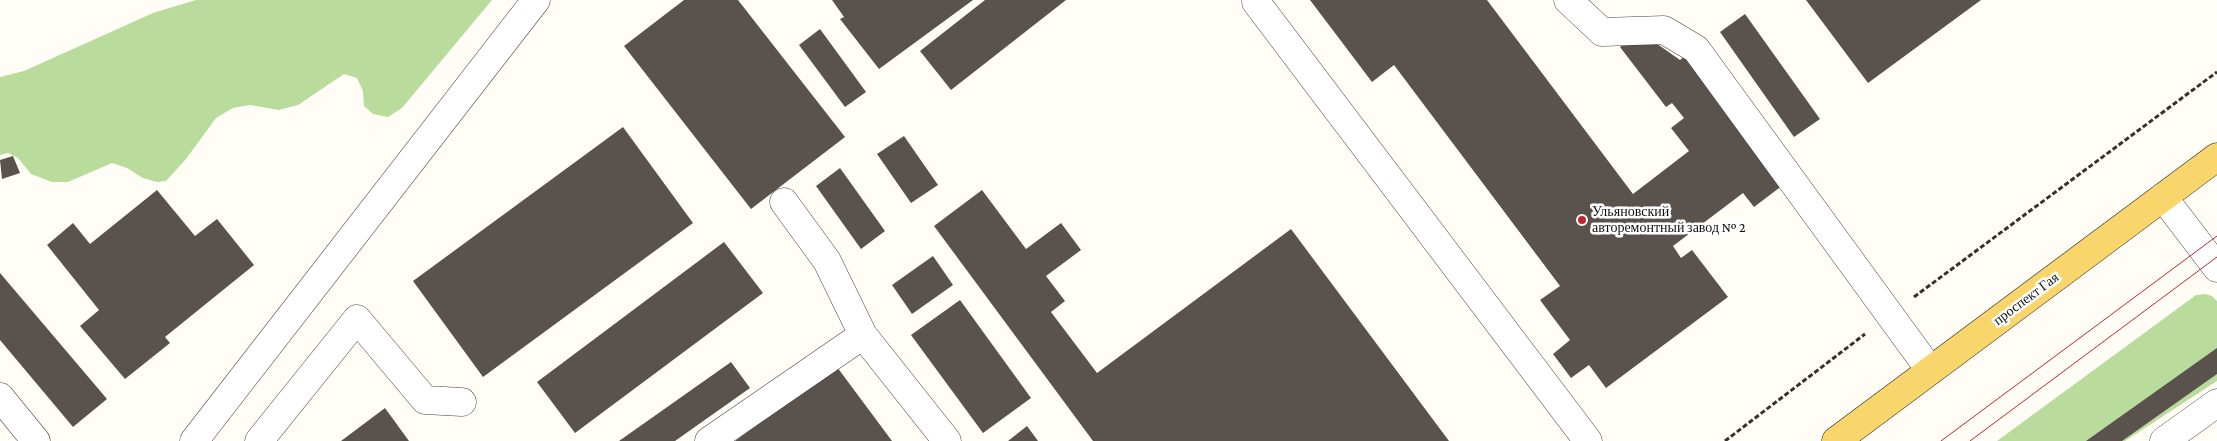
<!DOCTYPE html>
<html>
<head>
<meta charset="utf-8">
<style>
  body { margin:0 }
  canvas { display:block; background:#fffdf5 }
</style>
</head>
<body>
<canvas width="2217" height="441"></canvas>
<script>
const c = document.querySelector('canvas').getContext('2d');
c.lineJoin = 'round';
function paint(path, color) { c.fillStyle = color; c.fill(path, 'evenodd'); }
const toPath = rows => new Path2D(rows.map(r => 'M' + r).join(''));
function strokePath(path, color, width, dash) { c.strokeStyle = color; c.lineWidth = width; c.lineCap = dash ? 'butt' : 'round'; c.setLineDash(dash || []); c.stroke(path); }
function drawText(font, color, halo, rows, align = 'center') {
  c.font = font + ' "Crimson Pro",serif'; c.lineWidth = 5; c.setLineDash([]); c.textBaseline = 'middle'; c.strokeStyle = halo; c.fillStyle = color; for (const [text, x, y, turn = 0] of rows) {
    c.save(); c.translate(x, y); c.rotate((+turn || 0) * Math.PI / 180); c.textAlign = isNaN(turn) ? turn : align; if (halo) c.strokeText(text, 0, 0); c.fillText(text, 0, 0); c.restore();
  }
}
paint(toPath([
  [196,0,492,0,402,108,388,117,373,114,364,106,363,91,357,78,344,74,298,105,279,110,250,105,233,108,216,118,186,159,166,181,157,182,143,178,127,168,112,163,68,182,52,182,31,174,18,158,8,153,0,155,0,77,24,71,153,13],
  [2205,294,2212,296,2217,301,2217,381,2125,441,1997,441,2196,295]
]), '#b9dc9c');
paint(toPath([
  [684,0,738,0,845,137,751,209,624,46],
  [832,0,973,0,879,69,840,19,844,17],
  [985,0,1066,0,951,90,920,51],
  [1310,0,1487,0,1633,194,1689,151,1671,128,1684,118,1672,103,1666,107,1620,47,1630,40,1653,41,1680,60,1685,56,1783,185,1754,207,1743,193,1673,246,1681,258,1692,250,1728,297,1606,388,1589,365,1571,378,1553,354,1570,340,1540,300,1560,286,1394,65,1372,82],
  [1806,0,1981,0,1868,83],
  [1745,14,1820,119,1794,137,1720,32],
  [820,29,866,92,845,107,799,45],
  [623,127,693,223,483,377,413,281],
  [904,136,938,185,911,203,877,154],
  [13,156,20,173,2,179,0,160],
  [840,168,885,231,861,249,816,186],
  [157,190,195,236,217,219,254,265,165,337,170,343,125,379,80,326,99,310,47,245,73,223,90,244],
  [982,190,1026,249,1061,223,1081,250,1046,276,1065,301,1051,312,1097,373,1291,229,1449,441,1093,441,934,226],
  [724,242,763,293,575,433,537,382],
  [933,256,953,285,912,314,892,285],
  [0,273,107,399,73,427,0,340],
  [960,300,1031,398,983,433,911,335],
  [2217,348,2217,374,2122,441,2086,441],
  [731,362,750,388,675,441,619,441],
  [837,367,892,441,735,441],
  [385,408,409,441,341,441],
  [1027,426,1038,441,1008,441]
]), '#5a524d');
const minor = toPath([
  [1568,0,1602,32,1664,30,1696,49,1930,370],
  [1256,2,1588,441],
  [2163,197,2217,268],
  [784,202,827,261,863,335,947,441],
  [0,397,36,441],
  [194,441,536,0],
  [259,441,357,319,425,400,462,402],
  [709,441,863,335],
  [2164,441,2217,403]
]);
const major = toPath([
  [1836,441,2217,157]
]);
strokePath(minor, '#444', 29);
strokePath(major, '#222', 29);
strokePath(toPath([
  [1914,297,2217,72],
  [1725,441,1865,334]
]), '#333', 3, [5, 2.5]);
strokePath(minor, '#fff', 28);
strokePath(major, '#f9d66b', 28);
strokePath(toPath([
  [1941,441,2217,236],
  [1970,441,2217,257]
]), '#c4262e', 1);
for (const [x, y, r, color] of [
  [1582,220,5,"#c4262e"]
]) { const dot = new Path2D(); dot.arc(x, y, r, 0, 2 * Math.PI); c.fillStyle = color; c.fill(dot); strokePath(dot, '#fff', 2); }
drawText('14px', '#111', '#fff', [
  ["Ульяновский",1592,212],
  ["авторемонтный завод № 2",1592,228]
], 'left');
drawText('14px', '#111', '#fff', [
  ["проспект Гая",2026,299,-37]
]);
</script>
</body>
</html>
